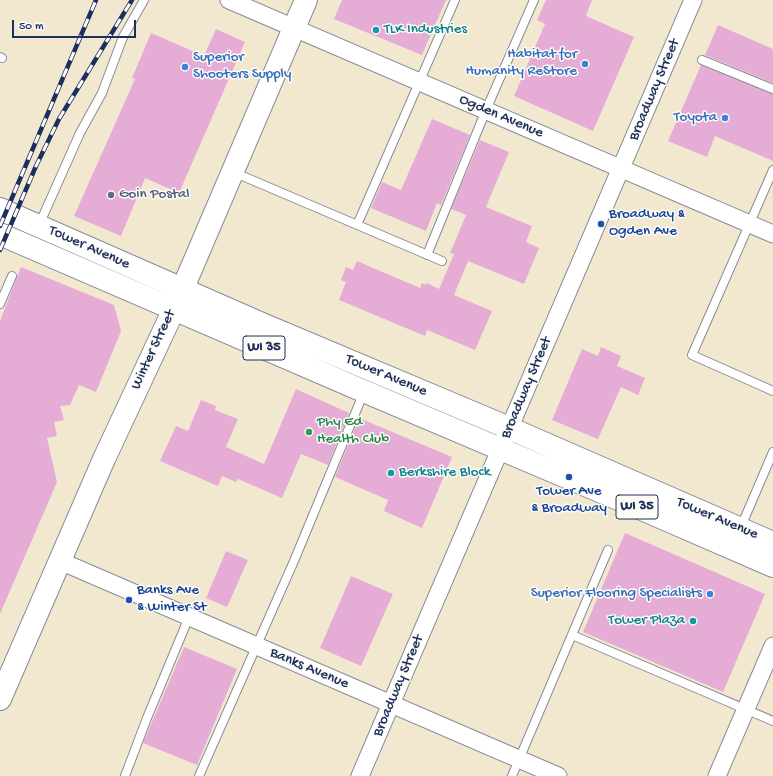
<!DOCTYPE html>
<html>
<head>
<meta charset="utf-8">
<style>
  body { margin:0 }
  #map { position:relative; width:773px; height:776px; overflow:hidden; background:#f2e8d0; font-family:"Gochi Hand",sans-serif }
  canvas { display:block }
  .scale { position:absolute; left:12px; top:20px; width:124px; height:18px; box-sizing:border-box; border:2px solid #1b2f5e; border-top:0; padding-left:5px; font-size:12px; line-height:14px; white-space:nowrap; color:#1b2f5e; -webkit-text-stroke:3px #fdfcf7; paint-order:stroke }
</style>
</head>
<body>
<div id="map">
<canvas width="773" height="776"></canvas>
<div class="scale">50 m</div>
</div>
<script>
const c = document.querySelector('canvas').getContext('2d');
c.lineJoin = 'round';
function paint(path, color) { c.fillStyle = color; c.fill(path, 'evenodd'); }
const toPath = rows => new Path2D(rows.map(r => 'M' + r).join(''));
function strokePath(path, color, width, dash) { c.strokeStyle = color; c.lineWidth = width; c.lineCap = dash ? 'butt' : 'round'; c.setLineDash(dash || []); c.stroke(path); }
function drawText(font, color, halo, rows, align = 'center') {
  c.font = font + ' "Gochi Hand",sans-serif'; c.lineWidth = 3; c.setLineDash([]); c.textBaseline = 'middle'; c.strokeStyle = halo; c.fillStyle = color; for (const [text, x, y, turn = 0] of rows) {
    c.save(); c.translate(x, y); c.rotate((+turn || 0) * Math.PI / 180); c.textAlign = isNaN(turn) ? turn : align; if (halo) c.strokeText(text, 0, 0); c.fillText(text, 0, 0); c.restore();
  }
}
paint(toPath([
  [342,0,446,0,422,55,334,19],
  [546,0,592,0,586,16,634,37,593,131,514,96,545,24,537,20],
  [718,25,773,49,773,83,705,55],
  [216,29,245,42,179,193,145,178,121,236,74,216,135,79,132,78,151,33,204,56],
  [701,65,773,94,773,161,715,136,707,157,668,141],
  [432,119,470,135,441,205,437,203,426,231,371,208,382,182,401,190],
  [480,140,509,152,486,207,532,226,526,242,539,248,524,284,468,261,454,295,492,311,475,350,427,330,425,336,339,300,346,282,341,280,346,267,353,270,357,261,420,288,422,283,426,285,427,283,439,289,454,254,450,253,466,215,451,209],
  [21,267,114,305,121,331,96,392,79,385,70,405,60,406,64,420,54,422,57,436,47,438,57,482,0,614,0,321],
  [601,347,621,356,617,366,645,378,638,395,621,387,598,439,552,420,582,349,598,356],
  [296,389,349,413,328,465,301,454,282,498,238,479,236,482,222,476,218,486,160,461,176,426,188,431,201,400,216,406,215,410,238,419,226,447,264,464],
  [359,418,452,457,422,528,384,511,388,500,335,477],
  [625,533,765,594,723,692,583,632],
  [226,551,248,560,227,607,206,598],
  [351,576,393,594,361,666,320,648],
  [184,647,237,669,197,765,143,743]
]), '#e5add6');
const lane = toPath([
  [0,57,2,58],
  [702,60,773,89],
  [773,170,692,355,773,391],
  [233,172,442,261],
  [39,225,80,133,102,93,123,37,144,0],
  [357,225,455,0],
  [427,255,486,110,534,0],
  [0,304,12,276],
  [740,529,773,452],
  [572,635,773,721],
  [125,776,147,718,189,617],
  [199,776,294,561,364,392],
  [512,776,608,550]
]);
const street = toPath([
  [229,0,773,234],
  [60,561,558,776],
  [360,776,693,0],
  [717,776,773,646]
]);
const secondary = toPath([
  [0,699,104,459,174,309,306,0]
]);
const primary = toPath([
  [0,209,262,324,509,428,773,543],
  [0,234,354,387,628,503,773,566]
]);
strokePath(lane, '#868c97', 10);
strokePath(street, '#868c97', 19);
strokePath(secondary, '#868c97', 24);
strokePath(primary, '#868c97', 24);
strokePath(lane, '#fff', 8);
strokePath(street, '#fff', 17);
strokePath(secondary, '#fff', 22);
strokePath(primary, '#fff', 22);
const rail = toPath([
  [0,226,96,0],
  [0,250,36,166,59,119,132,0]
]);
strokePath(rail, '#1b2f5e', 4.5);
strokePath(rail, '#fdfcf7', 3, [9]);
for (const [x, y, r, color] of [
  [376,30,4,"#0f9aa8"],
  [585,64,4,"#3f7fe0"],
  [185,67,4,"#3f7fe0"],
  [725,118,4,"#3f7fe0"],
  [111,195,4,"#5c6f8a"],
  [601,224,4,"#1a4fb4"],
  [309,432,4,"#2e9e5b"],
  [391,473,4,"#0f9aa8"],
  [569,477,4,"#1a4fb4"],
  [710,594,4,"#3f7fe0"],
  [129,600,4,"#1a4fb4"],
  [693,621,4,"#0f9aa8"]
]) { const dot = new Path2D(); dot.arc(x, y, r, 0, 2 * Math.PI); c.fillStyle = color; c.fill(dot); strokePath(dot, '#fdfcf7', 1.5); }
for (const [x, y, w] of [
  [264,348,42],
  [637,507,42]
]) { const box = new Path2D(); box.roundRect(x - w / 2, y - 12, w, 24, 3); c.fillStyle = '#fdfcf7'; c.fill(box); strokePath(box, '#1b2f5e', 1); }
drawText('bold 14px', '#1b2f5e', null, [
  ["WI 35",264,348],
  ["WI 35",637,507]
]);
drawText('15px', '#0d838f', '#fdfcf7', [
  ["TLK Industries",384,30],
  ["Berkshire Block",399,473],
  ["Tower Plaza",685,621,"right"]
], 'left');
drawText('15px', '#366cbe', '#fdfcf7', [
  ["Habitat for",577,55],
  ["Humanity ReStore",577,72],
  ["Superior",193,58,"left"],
  ["Shooters Supply",193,75,"left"],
  ["Toyota",717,118],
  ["Superior Flooring Specialists",702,594]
], 'right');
drawText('15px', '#1b2f5e', '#fdfcf7', [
  ["Broadway Street",655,90,-67],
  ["Ogden Avenue",501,117,23],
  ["Tower Avenue",89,248,24],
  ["Winter Street",154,350,-65],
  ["Tower Avenue",386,376,23],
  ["Broadway Street",527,388,-67],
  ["Tower Avenue",717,519,23],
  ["Banks Avenue",309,669,23],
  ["Broadway Street",399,686,-67]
]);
drawText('15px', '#4e5e75', '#fdfcf7', [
  ["Goin Postal",119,195]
], 'left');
drawText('15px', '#164399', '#fdfcf7', [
  ["Broadway &",609,215],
  ["Ogden Ave",609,232],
  ["Tower Ave",569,492,"center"],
  ["& Broadway",569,509,"center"],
  ["Banks Ave",137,591],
  ["& Winter St",137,608]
], 'left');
drawText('15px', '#27864d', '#fdfcf7', [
  ["Phy Ed",317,423],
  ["Health Club",317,440]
], 'left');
</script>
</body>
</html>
